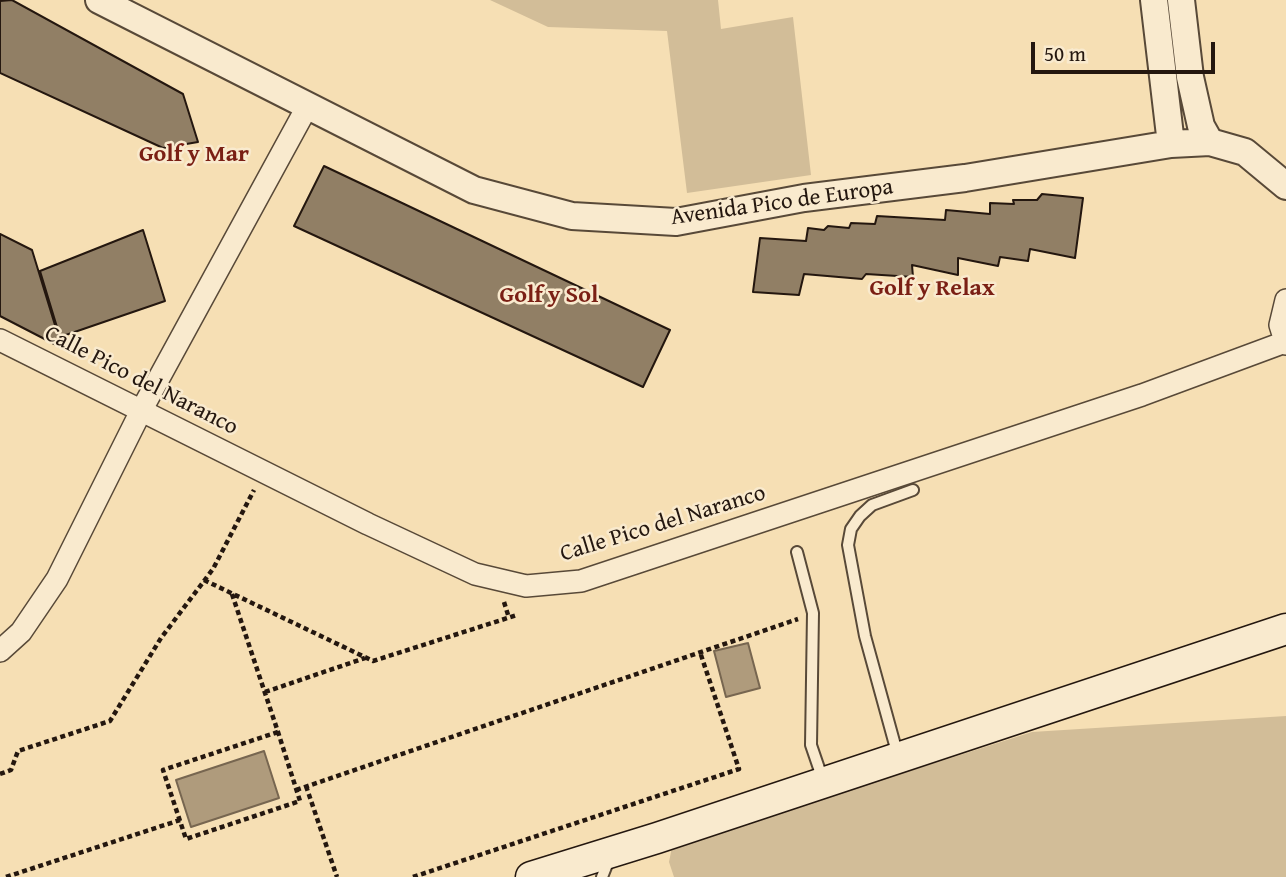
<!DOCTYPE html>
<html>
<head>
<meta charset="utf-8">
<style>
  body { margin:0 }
  #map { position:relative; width:1286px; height:877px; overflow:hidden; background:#f6dfb4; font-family:"Gentium Book Plus",serif }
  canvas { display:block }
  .scale { position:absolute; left:1031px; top:42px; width:184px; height:32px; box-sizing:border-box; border:4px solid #24170f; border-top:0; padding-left:9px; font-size:21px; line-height:24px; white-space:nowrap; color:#24170f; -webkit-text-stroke:5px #f9eace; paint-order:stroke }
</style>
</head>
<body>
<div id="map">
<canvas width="1286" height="877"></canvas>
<div class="scale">50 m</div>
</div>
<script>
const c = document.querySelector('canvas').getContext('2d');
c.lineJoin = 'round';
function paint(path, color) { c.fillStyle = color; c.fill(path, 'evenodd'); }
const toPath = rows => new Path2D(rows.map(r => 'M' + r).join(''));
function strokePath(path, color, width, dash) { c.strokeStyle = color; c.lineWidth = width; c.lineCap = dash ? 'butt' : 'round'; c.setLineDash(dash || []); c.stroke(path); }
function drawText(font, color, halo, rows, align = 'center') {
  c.font = font + ' "Gentium Book Plus",serif'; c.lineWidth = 5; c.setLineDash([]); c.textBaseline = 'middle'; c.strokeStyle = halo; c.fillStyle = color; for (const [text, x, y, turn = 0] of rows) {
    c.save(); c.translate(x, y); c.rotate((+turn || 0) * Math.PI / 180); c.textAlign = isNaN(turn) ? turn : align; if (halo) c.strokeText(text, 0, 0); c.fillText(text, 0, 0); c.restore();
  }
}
paint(toPath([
  [490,0,718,0,721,29,793,17,811,175,687,193,667,31,548,27],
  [1286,716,1286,877,674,877,669,862,672,847,1032,732]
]), '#d2bd98');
const water = toPath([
  [748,643,760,688,726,697,714,651,748,643],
  [264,751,279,798,191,827,176,780,264,751]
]);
paint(water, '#af9b7c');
strokePath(water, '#776650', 2);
const building = toPath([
  [12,0,183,94,198,142,163,148,0,73,0,1,12,0],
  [324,166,670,330,643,387,294,226,324,166],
  [1042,194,1083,198,1075,258,1030,249,1028,261,1000,257,998,266,958,258,958,275,912,265,913,277,866,274,862,279,804,274,799,295,753,292,760,238,806,241,808,228,824,230,828,226,849,228,851,223,875,224,877,216,945,220,946,210,990,214,990,203,1014,204,1013,200,1037,200,1042,194],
  [143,230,165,301,60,337,40,271,143,230],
  [0,234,32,250,62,348,0,316,0,234]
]);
paint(building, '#917f65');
strokePath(building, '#24170f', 2);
const service = toPath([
  [797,552,813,613,811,745,823,780],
  [898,756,865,636,848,545,851,529,860,516,872,505,913,490],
  [602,877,610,857]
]);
const minor = toPath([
  [1286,300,1280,325,1286,344],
  [0,340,368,524,475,574,526,586,581,581,1142,395,1285,342],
  [0,651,21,632,57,579,141,411,307,107]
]);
const tertiary = toPath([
  [99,0,474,190,572,216,676,222,804,198,965,178,1171,144,1210,142,1245,152,1286,186],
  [1154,0,1171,144],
  [1181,0,1190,77,1201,126,1210,142]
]);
const secondary = toPath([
  [531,877,657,838,1286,629]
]);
strokePath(service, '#584938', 14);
strokePath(minor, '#584938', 24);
strokePath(tertiary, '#584938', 30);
strokePath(secondary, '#24170f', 33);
strokePath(toPath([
  [204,580,373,661,517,615],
  [232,594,278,732,300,801,186,839,163,770,278,732],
  [504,602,509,618],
  [265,692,365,658],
  [0,774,11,770,18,751,110,721,161,638,213,569,254,490],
  [306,786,337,877],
  [296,790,798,619],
  [6,877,180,820],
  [413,877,739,769,700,652]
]), '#24170f', 4.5, [5, 3.5]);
strokePath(service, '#f9eace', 10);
strokePath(minor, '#f9eace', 21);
strokePath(tertiary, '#f9eace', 26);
strokePath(secondary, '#f9eace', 30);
drawText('23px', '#24170f', '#f9eace', [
  ["Avenida Pico de Europa",782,203,-8],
  ["Calle Pico del Naranco",141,381,27],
  ["Calle Pico del Naranco",663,524,-17]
]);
drawText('bold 24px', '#7a1f14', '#f9eace', [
  ["Golf y Mar",194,155],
  ["Golf y Relax",932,289],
  ["Golf y Sol",549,296]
]);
</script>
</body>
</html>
